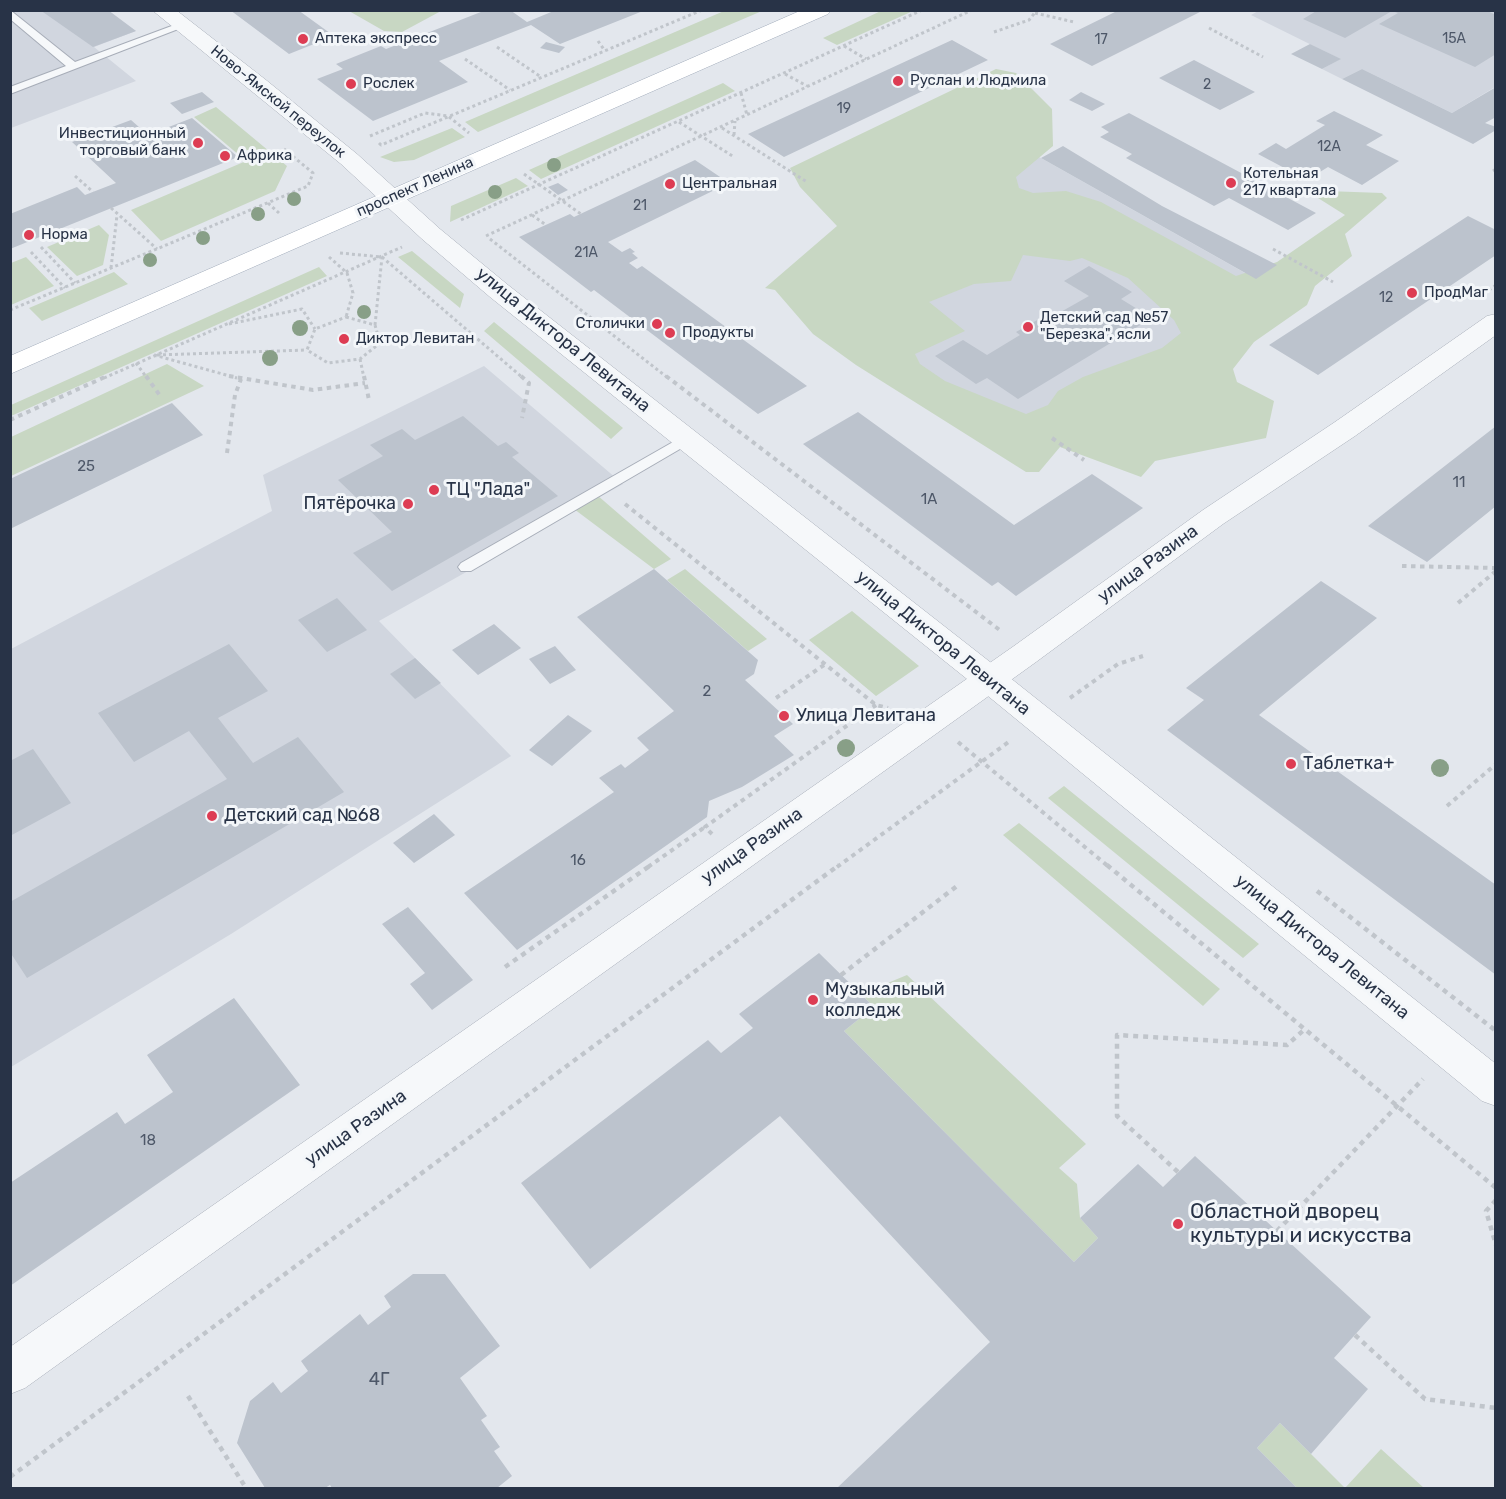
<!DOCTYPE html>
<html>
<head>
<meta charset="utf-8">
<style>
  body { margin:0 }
  #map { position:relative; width:1506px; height:1499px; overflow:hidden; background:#e3e7ed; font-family:Rubik,sans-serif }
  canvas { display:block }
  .frame { position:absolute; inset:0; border:12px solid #283347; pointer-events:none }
</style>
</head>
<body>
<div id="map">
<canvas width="1506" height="1499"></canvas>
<div class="frame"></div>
</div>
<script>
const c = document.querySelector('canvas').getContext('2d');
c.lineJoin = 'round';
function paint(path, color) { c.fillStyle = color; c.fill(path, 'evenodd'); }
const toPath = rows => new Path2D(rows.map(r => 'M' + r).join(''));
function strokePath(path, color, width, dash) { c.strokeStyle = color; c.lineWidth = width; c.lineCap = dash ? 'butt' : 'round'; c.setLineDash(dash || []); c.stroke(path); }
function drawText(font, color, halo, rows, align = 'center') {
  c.font = font + ' Rubik,sans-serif'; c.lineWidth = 6; c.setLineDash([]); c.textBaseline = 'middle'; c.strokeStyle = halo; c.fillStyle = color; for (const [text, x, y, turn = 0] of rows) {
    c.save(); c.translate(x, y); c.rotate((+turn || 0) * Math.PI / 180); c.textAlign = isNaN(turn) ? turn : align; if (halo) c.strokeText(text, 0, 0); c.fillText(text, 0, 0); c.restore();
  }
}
paint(toPath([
  [1260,10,1495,11,1495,87,1452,113,1362,69,1342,79,1322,69,1340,59,1251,15],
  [11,11,108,11,136,31,94,47,136,81,11,128],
  [1032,153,1277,291,1024,456,780,289],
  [484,366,623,484,379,621,511,756,231,934,11,1067,11,649,272,511,263,475]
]), '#d1d6df');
paint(toPath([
  [883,10,913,11,837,45,823,38],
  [349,11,441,11,402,32,384,31],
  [724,11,762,11,478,132,465,122],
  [996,69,1016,73,1052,109,1053,146,1016,177,1019,188,1033,193,1066,191,1101,202,1236,276,1277,262,1345,215,1318,198,1326,191,1382,193,1387,198,1345,234,1352,256,1315,286,1307,305,1254,342,1233,369,1237,382,1274,401,1266,438,1155,461,1141,477,1060,447,1039,472,1026,472,856,365,813,334,775,290,765,288,837,226,800,187,790,168],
  [1023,255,1070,261,1082,258,1128,278,1174,320,1181,333,1162,348,1083,377,1058,391,1048,405,1026,414,945,381,920,364,915,354,965,331,929,302,974,284,1011,281],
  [723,83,735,91,541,179,529,170],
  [216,107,287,166,275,191,161,241,131,210,246,161,194,117],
  [452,128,465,137,414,160,394,162,380,157],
  [516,178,528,186,450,222,451,206],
  [99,225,109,235,103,265,77,276,47,247],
  [412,251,464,294,460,308,398,257],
  [26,257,54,286,11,305,11,263],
  [319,267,327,276,11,416,11,405],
  [114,272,128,284,42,321,29,308],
  [494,322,623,428,611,439,484,331],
  [167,364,204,386,11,476,11,437],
  [597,495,671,559,654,569,574,509],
  [685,569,767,639,748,651,667,580],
  [852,611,919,666,876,696,809,640],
  [1064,786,1259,944,1243,958,1048,798],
  [1019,823,1220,989,1203,1006,1003,835],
  [907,975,1086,1144,1059,1168,1077,1184,1080,1218,1098,1238,1074,1262,844,1031,874,1007,861,994],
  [1280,1423,1345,1488,1381,1449,1424,1488,1297,1488,1257,1448]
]), '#c8d7c3');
paint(toPath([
  [40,10,108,10,136,31,93,47],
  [230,10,298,10,334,36,289,54],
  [486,10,510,10,527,22,556,10,643,11,560,44,531,25,439,61,468,82,373,121,317,79,343,69,336,64,381,46,386,49],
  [1119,10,1204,10,1092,66,1050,44],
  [1318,10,1485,10,1496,15,1496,54,1475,67,1379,24,1398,13,1392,11,1345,38,1303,19],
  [952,40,988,60,784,157,748,134],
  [546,42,565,47,559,53,540,48],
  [1310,44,1341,59,1322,69,1291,54],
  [1194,60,1255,92,1220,110,1159,78],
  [1362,69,1452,113,1496,87,1496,117,1485,123,1496,127,1496,130,1473,144,1342,79],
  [202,92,214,102,182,114,170,103],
  [1081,92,1105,104,1092,111,1069,100],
  [1334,111,1383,135,1366,145,1399,161,1362,185,1328,167,1307,180,1258,154,1276,143,1286,149,1325,125,1316,121],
  [1129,113,1316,213,1288,230,1229,198,1214,206,1126,158,1132,154,1100,137,1109,132,1101,127],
  [192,118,238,157,10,249,10,214,77,187,85,195,116,183,72,142,131,120,148,135],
  [1063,146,1162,206,1277,265,1256,279,1041,158],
  [695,160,729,183,608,242,622,252,630,248,635,252,632,253,638,258,629,263,637,269,642,266,807,386,758,414,594,290,591,292,519,237,570,214,574,217],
  [558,183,568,190,558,195,548,187],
  [1468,216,1496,230,1496,255,1318,375,1269,345],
  [1089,266,1132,292,1121,299,1152,318,1018,399,987,378,976,384,935,356,963,340,987,355,1020,335,1016,332,1039,319,1043,322,1089,296,1064,281],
  [172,403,203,435,10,529,10,479],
  [858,412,1014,525,1092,474,1143,508,1016,596,998,582,992,586,803,444],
  [463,416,498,446,506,442,519,453,512,457,558,496,392,591,353,553,392,532,338,480,383,456,370,445,402,429,415,440],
  [1496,426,1496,506,1427,562,1368,526],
  [654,569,758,660,754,674,745,680,793,724,774,736,794,755,742,787,709,801,707,817,517,950,464,893,614,792,599,778,621,764,625,768,649,750,637,738,674,711,577,617],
  [1321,581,1377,618,1259,715,1496,885,1496,975,1167,730,1204,700,1186,688],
  [337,598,367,630,327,652,298,620],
  [494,624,521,648,478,675,452,650],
  [229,644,268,691,218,718,253,763,298,737,344,792,27,978,10,952,10,902,227,779,189,731,134,762,98,713],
  [555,646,576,670,550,684,529,659],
  [415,658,441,683,415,699,390,674],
  [568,715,592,731,552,766,529,750],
  [33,749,71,803,10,836,10,761],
  [434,814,455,835,414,863,393,843],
  [408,907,473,980,432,1010,410,984,425,973,382,924],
  [819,953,874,1007,844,1031,1074,1262,1098,1238,1080,1218,1138,1164,1163,1187,1195,1156,1371,1317,1334,1358,1368,1389,1311,1454,1280,1423,1257,1448,1297,1488,837,1488,990,1342,780,1116,590,1269,521,1183,708,1040,721,1053,753,1028,739,1014],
  [234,998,300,1085,10,1286,10,1183,117,1112,125,1124,173,1092,147,1055],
  [413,1274,445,1274,500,1346,460,1378,487,1416,481,1420,500,1447,494,1451,512,1476,497,1488,332,1488,330,1485,325,1488,265,1488,237,1443,250,1401,273,1382,281,1393,308,1371,301,1361,360,1314,368,1325,391,1307,384,1296]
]), '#bcc3cd');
const service = toPath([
  [10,10,75,62,177,24,181,23,186,26,10,94,10,87,66,66,10,19,10,10],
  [687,434,694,439,692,442,471,571,461,571,458,567,461,563,687,434]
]);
const minor = toPath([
  [1496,314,1496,335,1355,436,1223,524,1036,662,25,1388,10,1394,10,1347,1014,646,1203,510,1335,422,1487,316,1496,314]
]);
const tertiary = toPath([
  [152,10,176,10,266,80,357,154,440,229,508,285,999,669,1496,1064,1496,1106,1482,1101,977,687,490,297,422,239,341,164,152,10]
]);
const primary = toPath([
  [802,10,831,10,828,14,10,374,10,356,802,10]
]);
strokePath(service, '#a7adb8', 2);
strokePath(minor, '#a7adb8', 1);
strokePath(tertiary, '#a7adb8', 1);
strokePath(primary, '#a1abba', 1);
strokePath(toPath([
  [1035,13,1074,22],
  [1209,28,1263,57],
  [994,32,1029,20,1037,10],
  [598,41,605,51],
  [844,46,866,59],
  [497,47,541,77],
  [465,59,510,90],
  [785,74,807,86],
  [741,93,747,115],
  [679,122,734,157],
  [722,128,807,182],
  [734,135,735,121],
  [370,136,425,113,448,116,469,133],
  [379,143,381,145,702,10],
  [1493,171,1496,169],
  [524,174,581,214],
  [75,176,93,192],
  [268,203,279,213],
  [111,208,157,249],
  [532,215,546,225],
  [461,220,922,10],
  [486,236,972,10],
  [490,239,668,378],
  [41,247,75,283],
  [1273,249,1333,282],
  [31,252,65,288],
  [340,253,382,257,523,378],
  [329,257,347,273,353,293,346,317],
  [111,268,117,215],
  [1484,294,1496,285],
  [10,310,308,186,313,173,284,149],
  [346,317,375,325,380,343,360,359,328,363,307,350,315,329,346,317],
  [229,324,302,309,315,329],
  [375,325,382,257],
  [154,355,237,378],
  [157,355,307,350],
  [360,359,364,378],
  [136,363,147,378],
  [104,378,402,247]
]), '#c0c5cb', 3, [3, 3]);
strokePath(toPath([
  [146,376,161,397],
  [229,376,313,390,365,383],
  [364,376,369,400],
  [521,376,529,383,522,418],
  [666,376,1001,631],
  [10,420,107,376],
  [1052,438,1084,460],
  [227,453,235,395,241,379],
  [625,504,876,705,888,708],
  [1402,566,1496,568],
  [1458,603,1496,571],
  [776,698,824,665],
  [1070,698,1118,664,1143,656],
  [958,742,1109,867],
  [1447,806,1496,764],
  [712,834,705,827,876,705],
  [648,867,705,827],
  [837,867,1010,741]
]), '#c0c5cb', 4, [4.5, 4.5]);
strokePath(toPath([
  [1107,865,1496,1188],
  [1317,891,1496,1031],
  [505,967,651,865],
  [841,975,957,886],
  [1178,1172,1117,1116,1117,1035,1287,1045,1306,1028],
  [1496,1200,1486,1211,1496,1245],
  [1277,1231,1423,1079],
  [1355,1335,1425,1399,1496,1408],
  [188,1396,246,1488],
  [10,1477,839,865]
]), '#c0c5cb', 4.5, [5, 5]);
paint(service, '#f6f8fa');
paint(minor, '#f6f8fa');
paint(tertiary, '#f6f8fa');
paint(primary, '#fff');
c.fillStyle = '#889f87';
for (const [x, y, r] of [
  [554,165,7],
  [495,192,7],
  [294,199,7],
  [258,214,7],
  [203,238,7],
  [150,260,7],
  [364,312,7],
  [300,328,8],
  [270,358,8],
  [846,748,9],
  [1440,768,9]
]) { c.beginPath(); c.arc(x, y, r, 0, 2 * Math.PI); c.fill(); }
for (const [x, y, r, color] of [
  [303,39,6,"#dd3c53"],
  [898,81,6,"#dd3c53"],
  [351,84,6,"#dd3c53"],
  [198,143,6,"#dd3c53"],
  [225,156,6,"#dd3c53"],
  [1231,183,6,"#dd3c53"],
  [670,184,6,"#dd3c53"],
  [29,235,6,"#dd3c53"],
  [1412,293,6,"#dd3c53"],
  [657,324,6,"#dd3c53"],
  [1028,327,6,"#dd3c53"],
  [670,333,6,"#dd3c53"],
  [344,339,6,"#dd3c53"],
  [434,490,6,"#dd3c53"],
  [408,504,6,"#dd3c53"],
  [784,716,6,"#dd3c53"],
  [1291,764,6,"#dd3c53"],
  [212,816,6,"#dd3c53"],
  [813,1000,6,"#dd3c53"],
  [1178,1224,6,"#dd3c53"]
]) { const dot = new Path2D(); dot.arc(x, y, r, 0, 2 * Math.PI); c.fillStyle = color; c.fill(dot); strokePath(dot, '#f3f6f9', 2); }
drawText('14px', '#4d5768', null, [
  ["15А",1454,39],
  ["17",1101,40],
  ["2",1207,85],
  ["19",844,109],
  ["12А",1329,147],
  ["21",640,206],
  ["21А",586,253],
  ["12",1386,298]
]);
drawText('15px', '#283347', '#f3f6f9', [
  ["Аптека экспресс",315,39],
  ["Руслан и Людмила",910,81],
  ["Рослек",363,84],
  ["Инвестиционный",186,134,"right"],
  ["торговый банк",186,151,"right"],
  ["Африка",237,156],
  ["Котельная",1243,174],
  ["217 квартала",1243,191],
  ["Центральная",682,184],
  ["Норма",41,235],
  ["ПродМаг",1424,293],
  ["Детский сад №57",1040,318],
  ["\"Березка\", ясли",1040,335],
  ["Столички",645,324,"right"],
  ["Продукты",682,333],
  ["Диктор Левитан",356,339]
], 'left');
drawText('15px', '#283347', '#f3f6f9', [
  ["Ново-Ямской переулок",278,102,39],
  ["проспект Ленина",415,187,-24]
]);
drawText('15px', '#4d5768', null, [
  ["25",86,467],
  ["11",1459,483],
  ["1А",929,500],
  ["2",707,692],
  ["16",578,861],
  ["18",148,1141]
]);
drawText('18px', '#283347', '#f3f6f9', [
  ["улица Диктора Левитана",563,340,39],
  ["улица Разина",1148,564,-36],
  ["улица Диктора Левитана",943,643,39],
  ["улица Разина",752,846,-35],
  ["улица Диктора Левитана",1322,947,39],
  ["улица Разина",356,1128,-35]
]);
drawText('18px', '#283347', '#f3f6f9', [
  ["ТЦ \"Лада\"",446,490],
  ["Пятёрочка",396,504,"right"],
  ["Улица Левитана",796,716],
  ["Таблетка+",1303,764],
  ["Детский сад №68",224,816],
  ["Музыкальный",825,990],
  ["колледж",825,1011]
], 'left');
drawText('18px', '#4d5768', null, [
  ["4Г",379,1380]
]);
drawText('21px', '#283347', '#f3f6f9', [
  ["Областной дворец",1190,1212],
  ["культуры и искусства",1190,1236]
], 'left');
</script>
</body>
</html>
